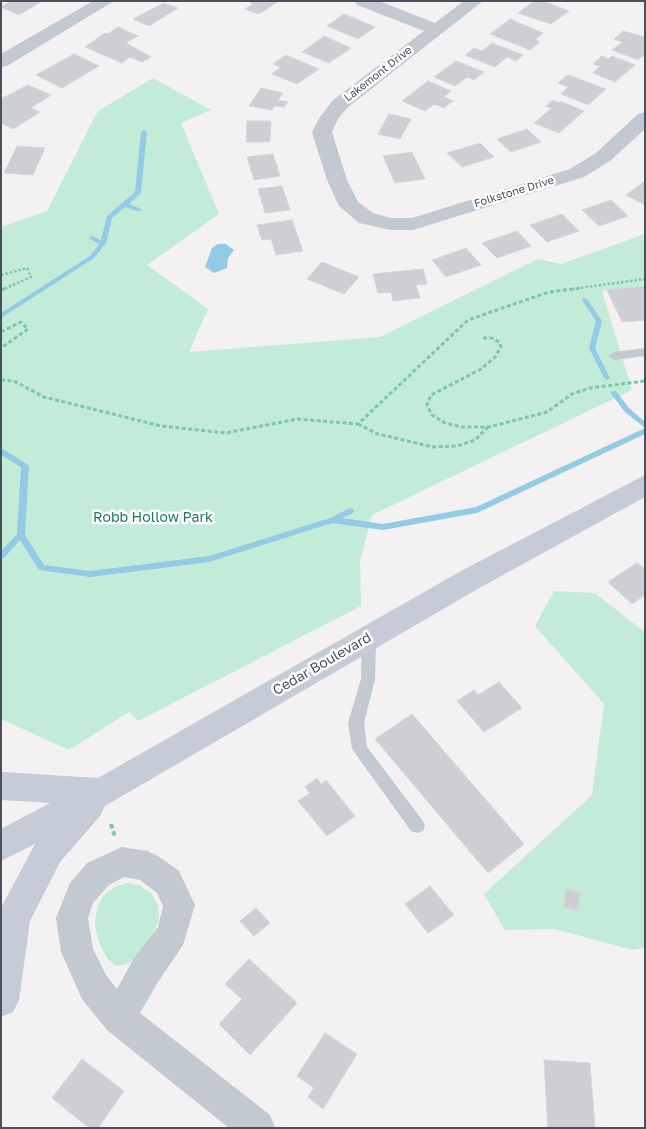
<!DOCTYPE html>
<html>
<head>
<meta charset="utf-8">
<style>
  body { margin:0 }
  #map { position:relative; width:646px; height:1129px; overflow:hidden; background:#f3f1f1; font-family:"Golos Text",sans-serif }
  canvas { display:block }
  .frame { position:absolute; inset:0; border:2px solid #4a515d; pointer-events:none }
</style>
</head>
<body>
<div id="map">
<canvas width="646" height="1129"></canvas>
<div class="frame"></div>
</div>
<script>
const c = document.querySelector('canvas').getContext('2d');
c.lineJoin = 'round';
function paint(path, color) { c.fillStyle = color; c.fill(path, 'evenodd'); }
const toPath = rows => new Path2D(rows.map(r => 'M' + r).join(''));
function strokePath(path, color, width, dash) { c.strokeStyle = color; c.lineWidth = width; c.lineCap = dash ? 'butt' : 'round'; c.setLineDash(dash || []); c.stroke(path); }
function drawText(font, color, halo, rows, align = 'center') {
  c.font = font + ' "Golos Text",sans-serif'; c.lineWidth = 5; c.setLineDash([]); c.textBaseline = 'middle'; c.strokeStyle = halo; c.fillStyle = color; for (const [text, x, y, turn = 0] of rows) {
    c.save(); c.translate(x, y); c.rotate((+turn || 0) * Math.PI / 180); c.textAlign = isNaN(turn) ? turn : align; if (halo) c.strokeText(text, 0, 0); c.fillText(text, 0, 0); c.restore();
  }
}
paint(toPath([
  [153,78,211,110,181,123,219,214,147,265,208,309,189,352,380,337,538,259,561,264,645,234,645,285,602,291,632,390,372,515,360,561,361,606,138,721,129,712,69,750,1,719,1,227,47,211,98,111],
  [554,591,595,593,642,630,645,628,645,948,632,950,555,929,505,930,484,894,592,795,604,704,535,626],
  [127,883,139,885,151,893,158,905,159,920,151,937,129,964,115,966,107,958,99,943,95,925,97,909,103,896,114,887]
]), '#c3ecd8');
paint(toPath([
  [218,244,226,244,234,250,228,258,227,268,214,273,205,267,212,248]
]), '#93cae6');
paint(toPath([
  [144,130,147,132,141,193,129,204,141,209,141,211,137,211,125,207,112,218,106,243,94,258,1,318,1,313,90,256,99,244,89,238,92,236,101,240,107,216,135,192,141,132,144,130],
  [585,298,587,299,602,321,595,348,610,378,607,380,604,378,589,348,596,321,582,300,585,298],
  [612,391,616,391,629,408,645,422,645,428,625,412,612,395,611,393,612,391],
  [643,429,645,429,645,434,477,513,383,530,332,523,209,562,90,577,39,570,20,540,4,558,1,559,1,551,17,534,21,467,1,455,1,448,27,464,29,466,25,535,44,565,90,571,209,556,330,518,350,508,353,509,354,511,353,513,342,518,383,524,476,507,643,429]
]), '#93cae6');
const building = toPath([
  [11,1,42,1,19,15,1,7,11,1],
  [248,1,279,1,259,14,245,9,253,4,248,1],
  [534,1,543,1,569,11,551,24,518,13,534,1],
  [164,3,178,8,149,26,133,19,164,3],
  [344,14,375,27,358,39,327,26,344,14],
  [510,19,543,33,535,40,540,42,530,50,490,34,510,19],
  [118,27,138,36,126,43,151,57,142,62,130,57,122,63,85,47,105,33,108,34,118,27],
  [623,31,645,37,645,54,638,60,612,50,623,42,614,39,623,31],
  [324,36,351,48,329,63,302,52,324,36],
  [492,43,523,55,516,61,507,57,495,67,465,55,474,48,482,51,492,43],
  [74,54,99,66,62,88,36,75,74,54],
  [286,55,319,69,297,84,272,74,281,67,273,64,286,55],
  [602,56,608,59,612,56,635,65,615,82,593,73,600,66,593,64,602,56],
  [456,61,484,72,474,80,467,77,455,86,434,77,456,61],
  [568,75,606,89,588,105,561,94,568,87,558,83,568,75],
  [428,81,451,91,444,97,453,101,444,108,435,104,425,111,402,101,428,81],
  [28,85,51,95,31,108,40,112,13,129,1,123,1,99,28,85],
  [261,88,283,93,278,100,288,102,284,107,275,106,272,110,249,106,261,88],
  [553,100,559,103,560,101,584,111,559,133,534,123,552,108,546,106,553,100],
  [389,114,411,119,400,139,378,134,389,114],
  [247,121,271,121,270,142,246,142,247,121],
  [527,129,541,142,511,152,497,139,527,129],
  [480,143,494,157,462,167,447,153,480,143],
  [17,146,45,148,33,175,4,173,17,146],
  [412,152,425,179,395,183,383,156,412,152],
  [273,154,280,176,254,180,247,157,273,154],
  [645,181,645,205,626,195,645,181],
  [282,186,290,210,265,213,258,189,282,186],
  [611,200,628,216,599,226,582,210,611,200],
  [562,214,579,231,547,242,530,225,562,214],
  [292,220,303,251,276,255,271,239,262,240,257,225,292,220],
  [517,231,531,246,497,258,482,243,517,231],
  [466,248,481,265,446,277,432,260,466,248],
  [322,262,359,277,344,294,307,279,322,262],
  [423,269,427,284,416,285,420,298,393,301,391,292,378,293,373,274,423,269],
  [645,286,645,320,622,322,607,290,645,286],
  [637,563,645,569,645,595,632,604,608,582,637,563],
  [499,682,522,708,484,732,457,701,474,690,478,695,499,682],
  [412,714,524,844,488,873,375,739,412,714],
  [317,778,321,784,326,780,355,816,327,836,298,801,310,793,305,787,317,778],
  [430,886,454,915,428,933,405,904,430,886],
  [566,889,580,892,578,910,564,907,566,889],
  [256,908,270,923,254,936,240,921,256,908],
  [249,959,297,1003,250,1055,219,1024,242,999,225,984,249,959],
  [325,1033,357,1054,323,1109,308,1097,314,1088,297,1076,325,1033],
  [82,1059,124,1091,98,1128,89,1128,52,1098,82,1059],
  [544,1060,590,1063,595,1128,548,1128,544,1060]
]);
paint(building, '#cecfd4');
strokePath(building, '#d5d6db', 1);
strokePath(toPath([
  [1,275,27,268,31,277,4,289],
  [572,289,645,279]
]), '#7dc8ad', 2.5, [2.5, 2]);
strokePath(toPath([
  [1,290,7,288],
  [1,332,21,322,28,329,1,348],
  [483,338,492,338,499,342,501,347,495,357,481,369,431,395,427,405,432,415,445,423,462,427,489,427,547,412,572,394,590,388,645,381],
  [1,380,14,381,44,397,161,426,226,433,297,419,358,424,468,320,549,292,581,288],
  [358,424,378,434,433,447,457,446,475,440,488,427]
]), '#7dc8ad', 3, [4, 2.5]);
strokePath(toPath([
  [111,824,115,837]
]), '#7dc8ad', 4, [4.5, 3]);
paint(toPath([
  [645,348,645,356,614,360,608,356,614,352,645,348],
  [369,632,374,634,376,638,375,679,364,723,367,747,423,821,425,826,423,831,417,833,411,831,352,749,348,723,361,679,362,638,364,634,369,632]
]), '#c2c9d1');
paint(toPath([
  [93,1,114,1,7,66,1,67,1,54,93,1],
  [355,1,379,1,435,23,464,1,483,1,347,108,338,119,332,132,347,180,358,202,373,213,391,218,412,218,570,169,596,153,638,114,645,112,645,129,610,161,584,177,413,230,391,230,359,223,339,206,327,180,312,132,320,117,333,100,424,31,357,5,355,1],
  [122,847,147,851,158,856,179,871,195,905,183,945,158,982,140,1013,270,1115,275,1128,229,1128,107,1030,82,999,61,952,56,918,70,883,87,863,122,847],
  [124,877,140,880,157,893,163,906,158,927,134,958,117,989,106,975,93,949,88,918,93,903,109,885,124,877]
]), '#c2c9d1');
paint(toPath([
  [645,475,645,497,481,587,105,806,100,816,60,862,30,921,19,1000,13,1012,1,1017,1,908,35,844,1,861,1,829,50,803,1,800,1,772,98,778,461,571,645,475]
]), '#c5cbd7');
drawText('11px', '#4a515d', '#fff', [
  ["Lakemont Drive",378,74,-38],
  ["Folkstone Drive",514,192,-17]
]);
drawText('14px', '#1f7a58', '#fff', [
  ["Robb Hollow Park",153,518]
]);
drawText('14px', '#4a515d', '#fff', [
  ["Cedar Boulevard",322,664,-30]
]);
</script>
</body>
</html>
